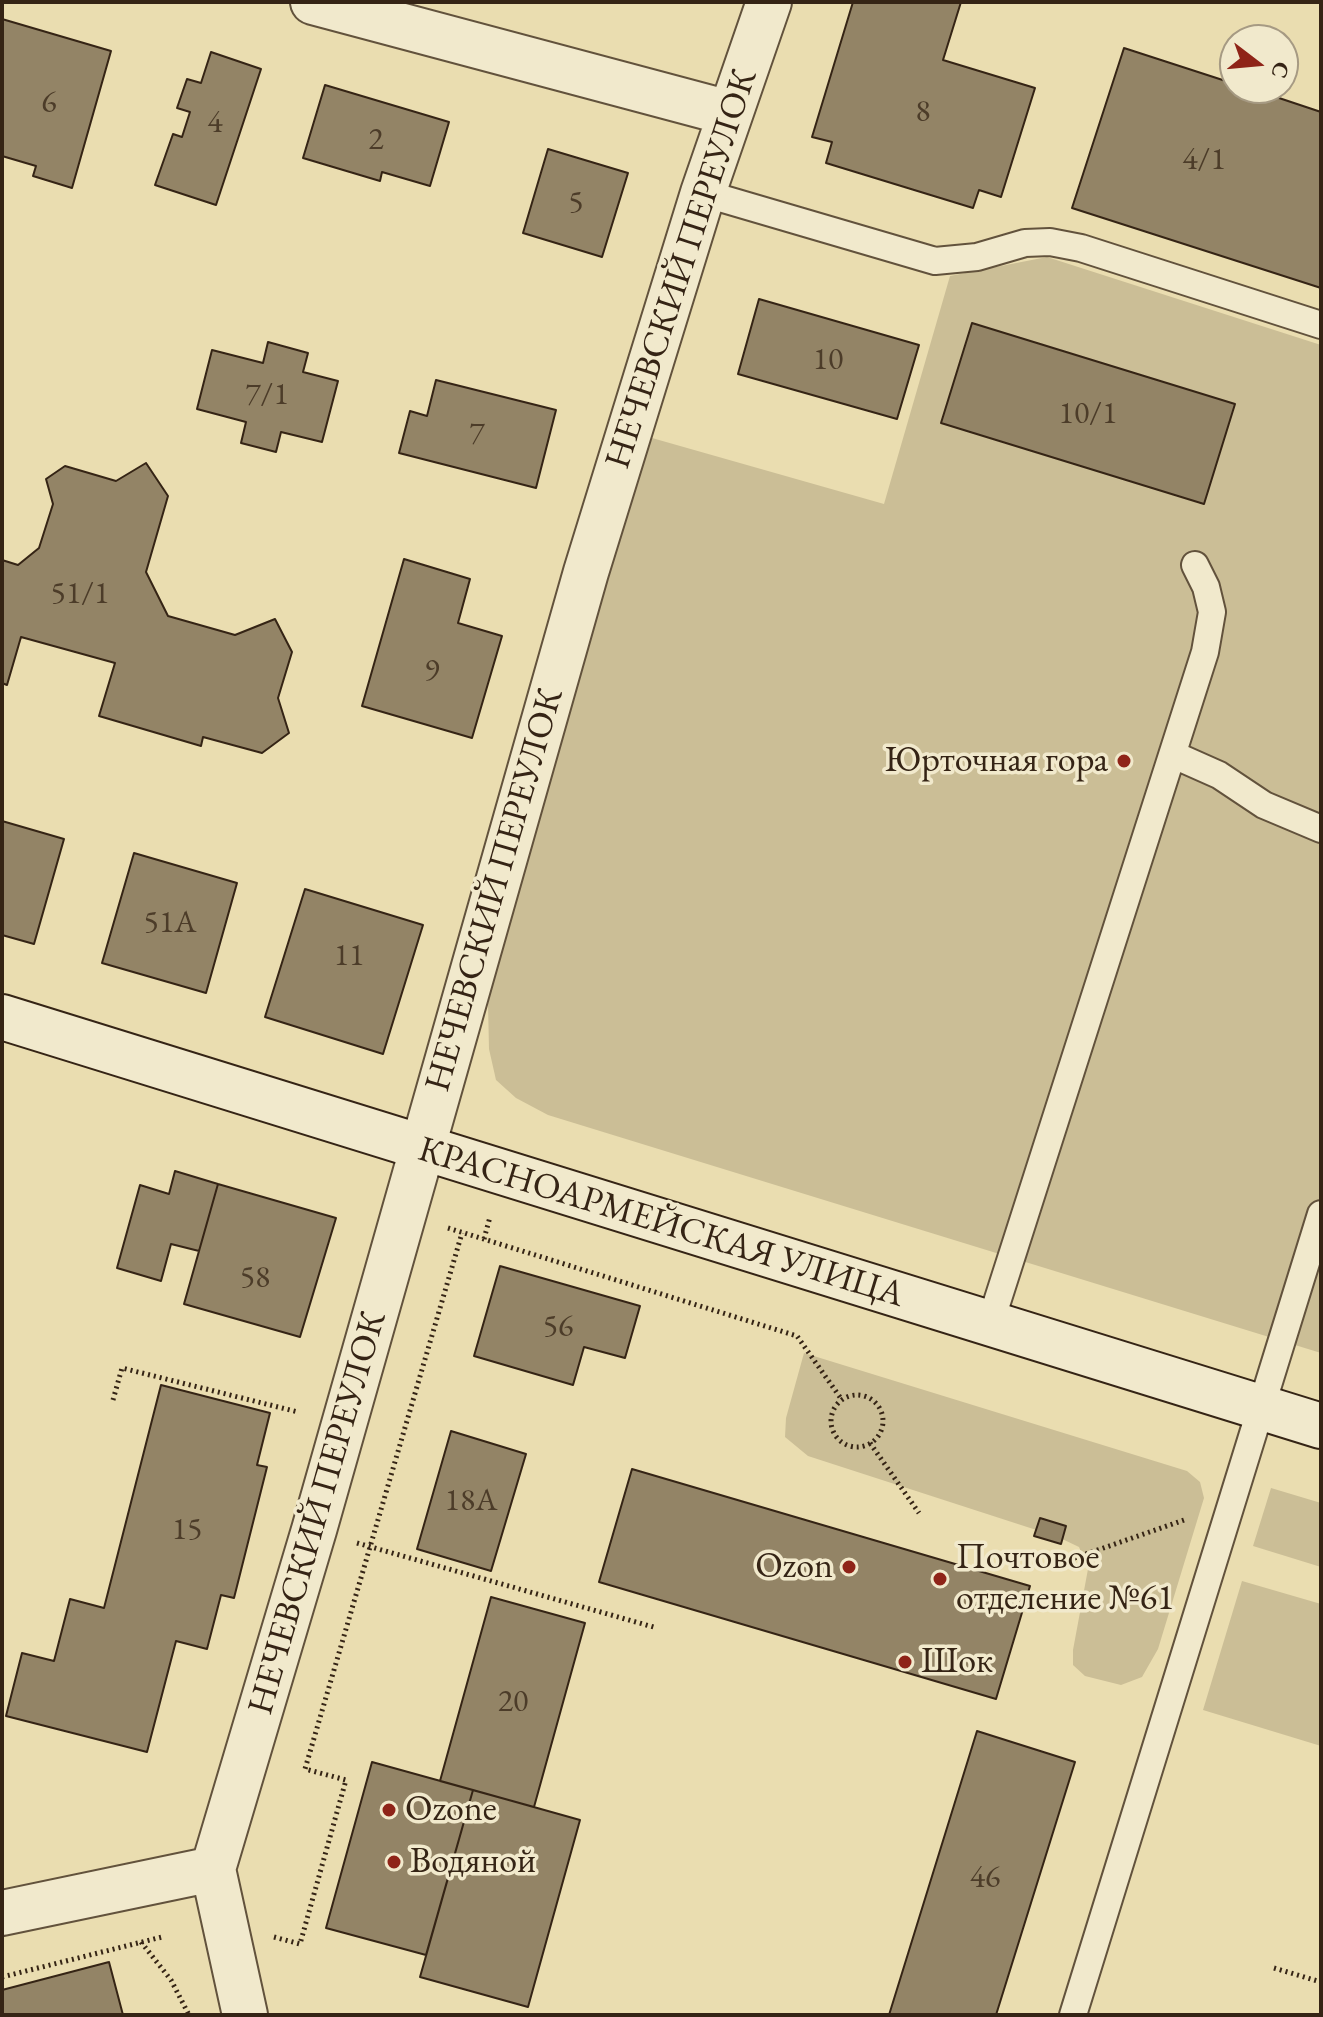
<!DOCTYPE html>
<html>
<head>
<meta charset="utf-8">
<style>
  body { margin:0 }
  #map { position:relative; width:1323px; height:2017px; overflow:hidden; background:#eaddb0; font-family:"EB Garamond",serif }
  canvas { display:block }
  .frame { position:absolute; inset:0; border:4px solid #352415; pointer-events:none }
  .north { position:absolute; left:1219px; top:24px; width:80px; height:80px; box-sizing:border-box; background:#f1e9cc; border:2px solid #a69a83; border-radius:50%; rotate:106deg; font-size:22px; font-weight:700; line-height:32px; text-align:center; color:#352415 }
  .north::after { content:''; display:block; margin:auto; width:28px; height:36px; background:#8f2418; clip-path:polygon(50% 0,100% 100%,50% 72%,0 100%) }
</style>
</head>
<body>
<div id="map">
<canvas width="1323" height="2017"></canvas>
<div class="frame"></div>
<div class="north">С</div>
</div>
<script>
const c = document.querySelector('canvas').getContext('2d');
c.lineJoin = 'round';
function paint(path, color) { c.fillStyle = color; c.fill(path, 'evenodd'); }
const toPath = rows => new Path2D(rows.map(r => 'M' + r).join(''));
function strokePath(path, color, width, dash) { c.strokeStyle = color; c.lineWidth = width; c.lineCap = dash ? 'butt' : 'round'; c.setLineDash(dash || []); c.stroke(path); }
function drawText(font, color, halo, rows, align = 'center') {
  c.font = font + ' "EB Garamond",serif'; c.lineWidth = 7; c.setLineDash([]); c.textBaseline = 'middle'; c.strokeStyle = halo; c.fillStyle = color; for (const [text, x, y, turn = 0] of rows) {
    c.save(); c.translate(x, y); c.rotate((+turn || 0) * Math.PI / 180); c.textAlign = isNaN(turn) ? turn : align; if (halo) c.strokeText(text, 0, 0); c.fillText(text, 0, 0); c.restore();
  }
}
paint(toPath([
  [1047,257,1321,345,1321,1353,548,1115,516,1098,496,1080,489,1049,488,1004,532,820,606,571,652,438,884,504,950,276],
  [804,1353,1187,1471,1200,1482,1204,1498,1158,1649,1142,1677,1121,1685,1085,1676,1073,1665,1073,1650,1088,1569,1079,1547,1058,1537,808,1456,785,1437,786,1418],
  [1271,1488,1321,1503,1321,1567,1253,1546],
  [1242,1581,1321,1604,1321,1746,1203,1710]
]), '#cbbe96');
const building = toPath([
  [853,2,961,2,943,60,1035,88,1001,197,979,190,973,208,826,163,832,142,812,137,853,2],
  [2,19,111,51,72,188,33,176,36,166,2,156,2,19],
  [1124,48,1235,84,1235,88,1249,88,1321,112,1321,288,1072,208,1124,48],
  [211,52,261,69,216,205,155,185,173,134,182,137,190,112,177,108,187,79,201,83,211,52],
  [325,85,449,122,430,186,382,172,380,181,303,158,325,85],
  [548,149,628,173,602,257,523,233,548,149],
  [759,299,919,345,897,419,738,374,759,299],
  [972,323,1235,404,1204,504,941,423,972,323],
  [268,342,308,353,303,372,338,381,322,442,281,432,276,452,241,443,246,422,197,409,212,350,263,363,268,342],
  [436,380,556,410,536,488,399,453,410,411,427,416,436,380],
  [146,463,168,496,146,572,168,616,235,635,275,619,292,652,278,698,289,733,262,753,203,737,201,746,99,716,115,663,21,637,7,685,2,683,2,560,18,565,39,548,53,504,46,479,65,466,116,481,146,463],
  [404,559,470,579,458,623,502,636,472,738,362,706,404,559],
  [2,821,64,839,34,944,2,935,2,821],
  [134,853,237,883,206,993,102,963,134,853],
  [305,889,423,925,383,1054,265,1017,305,889],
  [175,1171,218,1184,199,1251,171,1244,161,1281,117,1268,140,1185,169,1194,175,1171],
  [218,1184,336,1218,300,1337,184,1304,218,1184],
  [500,1266,640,1306,625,1358,584,1347,573,1385,474,1356,500,1266],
  [161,1385,270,1413,257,1465,267,1467,234,1598,221,1595,207,1649,176,1641,147,1752,6,1716,22,1653,54,1661,70,1599,104,1608,161,1385],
  [451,1431,526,1454,491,1571,417,1549,451,1431],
  [632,1469,1030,1586,996,1699,599,1582,632,1469],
  [1040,1518,1066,1526,1061,1544,1034,1536,1040,1518],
  [491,1597,585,1623,534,1807,440,1781,491,1597],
  [977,1731,1075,1762,1055,1826,996,2015,889,2015,977,1731],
  [372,1762,473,1790,426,1955,326,1928,372,1762],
  [473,1790,580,1820,528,2007,420,1977,473,1790],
  [109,1962,123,2015,2,2015,2,1990,109,1962]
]);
paint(building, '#938466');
strokePath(building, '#352415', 2);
const lane = toPath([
  [703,193,935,261,977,257,1025,243,1050,242,1081,248,1321,325],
  [1174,755,1219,775,1264,805,1321,829],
  [990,1324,1205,652,1212,612,1206,587,1195,565],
  [1073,2015,1321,1214]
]);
const street = toPath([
  [313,2,729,113],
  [2,1913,213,1869],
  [245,2015,213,1869,314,1530,586,572,703,193,769,2]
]);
const secondary = toPath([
  [2,1017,1321,1426]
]);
strokePath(lane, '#62523c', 30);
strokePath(street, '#62523c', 48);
strokePath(secondary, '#352415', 48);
strokePath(toPath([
  [448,1228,797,1336,842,1400],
  [484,1239,490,1217],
  '831 1421a26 26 0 1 1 52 0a26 26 0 1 1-52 0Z',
  [113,1400,122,1368,298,1412],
  [870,1443,919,1513],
  [357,1543,657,1628],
  [1063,1562,1187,1519],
  [274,1937,300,1944,346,1780,305,1769,462,1233],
  [141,1942,171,1980,189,2015],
  [1274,1968,1321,1982],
  [2,1977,162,1937]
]), '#352415', 5, [2, 4]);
strokePath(lane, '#f1e9cc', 26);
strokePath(street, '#f1e9cc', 44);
strokePath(secondary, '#f1e9cc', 44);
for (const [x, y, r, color] of [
  [1124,761,8,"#8f2418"],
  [849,1567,8,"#8f2418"],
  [940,1579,8,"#8f2418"],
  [905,1662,8,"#8f2418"],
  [389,1810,8,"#8f2418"],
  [394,1862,8,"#8f2418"]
]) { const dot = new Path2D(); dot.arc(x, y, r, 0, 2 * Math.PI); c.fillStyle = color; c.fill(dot); strokePath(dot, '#f1e9cc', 3); }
drawText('32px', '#4c3c29', null, [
  ["6",49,103],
  ["8",923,112],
  ["4",215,123],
  ["2",376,140],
  ["4/1",1204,160],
  ["5",576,203],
  ["10",828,360],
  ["7/1",267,395],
  ["10/1",1088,414],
  ["7",477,434],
  ["51/1",80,594],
  ["9",432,671],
  ["51А",170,923],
  ["11",349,956],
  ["58",255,1278],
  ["56",558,1327],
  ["18А",471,1501],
  ["15",187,1530],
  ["20",513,1702],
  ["46",985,1878]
]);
drawText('36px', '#352415', '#f1e9cc', [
  ["НЕЧЕВСКИЙ ПЕРЕУЛОК",682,269,-72],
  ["НЕЧЕВСКИЙ ПЕРЕУЛОК",495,890,-74],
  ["КРАСНОАРМЕЙСКАЯ УЛИЦА",661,1223,17],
  ["НЕЧЕВСКИЙ ПЕРЕУЛОК",318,1513,-74]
]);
drawText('36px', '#352415', '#f1e9cc', [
  ["Юрточная гора",1108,761,"right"],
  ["Почтовое",956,1558],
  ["отделение №61",956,1599],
  ["Ozon",833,1567,"right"],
  ["Шок",921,1662],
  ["Ozone",405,1810],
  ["Водяной",410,1862]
], 'left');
</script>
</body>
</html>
